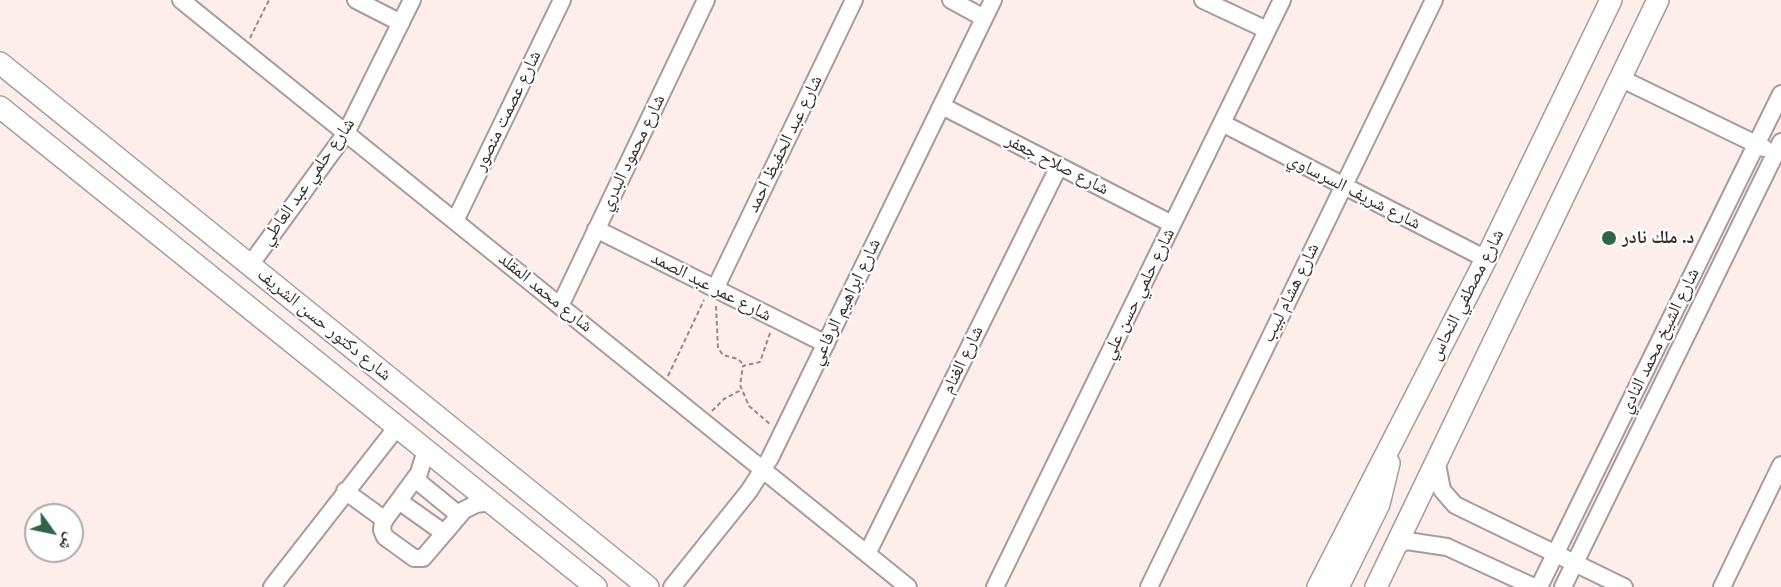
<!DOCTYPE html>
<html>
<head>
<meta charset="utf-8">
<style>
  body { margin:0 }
  #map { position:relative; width:1781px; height:587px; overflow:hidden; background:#fdeeeb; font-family:"Times New Roman","Noto Naskh Arabic",serif }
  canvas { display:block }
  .north { position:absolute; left:24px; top:503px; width:60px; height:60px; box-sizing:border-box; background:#fff; border:2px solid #adabab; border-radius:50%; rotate:123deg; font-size:16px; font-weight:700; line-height:24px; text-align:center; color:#332d2c }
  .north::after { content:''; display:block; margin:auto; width:21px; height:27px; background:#306448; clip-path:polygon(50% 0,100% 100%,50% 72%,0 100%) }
</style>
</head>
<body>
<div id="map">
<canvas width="1781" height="587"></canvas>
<div class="north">ش</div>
</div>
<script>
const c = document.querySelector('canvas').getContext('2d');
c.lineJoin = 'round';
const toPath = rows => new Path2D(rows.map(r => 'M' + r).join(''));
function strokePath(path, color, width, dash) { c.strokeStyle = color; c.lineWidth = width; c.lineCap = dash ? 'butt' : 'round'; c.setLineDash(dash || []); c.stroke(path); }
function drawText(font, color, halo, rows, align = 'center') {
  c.font = font + ' "Times New Roman","Noto Naskh Arabic",serif'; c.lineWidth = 4.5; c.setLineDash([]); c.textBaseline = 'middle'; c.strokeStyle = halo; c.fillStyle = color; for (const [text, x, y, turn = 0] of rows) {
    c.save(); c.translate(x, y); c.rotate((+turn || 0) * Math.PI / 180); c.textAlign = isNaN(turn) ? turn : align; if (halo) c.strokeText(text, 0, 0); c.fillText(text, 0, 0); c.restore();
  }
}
const minor = toPath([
  [181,0,908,587],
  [356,0,401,23],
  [951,0,984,18],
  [1203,0,1267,30],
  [1620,78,1764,148],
  [942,106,1172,224],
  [1222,123,1486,259],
  [455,221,562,0],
  [596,229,826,344],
  [250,265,346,133,412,0],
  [715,289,854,0],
  [560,306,706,0],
  [426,450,419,473,383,522,382,530,385,537,414,558,423,558,464,510,476,504,490,502],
  [1437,464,1442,490,1455,505,1624,587],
  [415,479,459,515],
  [345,491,385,520],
  [399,501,444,533],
  [1396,546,1407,541,1447,547,1534,587],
  [867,554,1059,166],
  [272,587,397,427],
  [672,587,749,491,770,458,993,0],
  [995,587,1282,0],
  [1149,587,1434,0],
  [1539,587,1781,94],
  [1563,587,1781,142],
  [1722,587,1781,465]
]);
const major = toPath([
  [0,63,648,587],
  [0,107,596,587],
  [1318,587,1486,259,1611,0],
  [1338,587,1379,504,1389,463],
  [1376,587,1658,0]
]);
strokePath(minor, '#a99b99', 20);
strokePath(major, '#a99b99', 24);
strokePath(toPath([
  [250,38,269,0],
  [716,306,718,348,723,355,738,359,744,365],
  [770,333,760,362,743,366,740,385,749,406,771,425],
  [668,376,704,300],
  [712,411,724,399,741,390]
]), '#948a88', 2, [4.5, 3]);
strokePath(minor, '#fff', 16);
strokePath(major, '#fff', 21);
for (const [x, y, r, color] of [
  [1609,238,8,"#306448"]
]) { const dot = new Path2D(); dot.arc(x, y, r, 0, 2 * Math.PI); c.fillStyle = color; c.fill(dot); strokePath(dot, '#fff', 2); }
drawText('18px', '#332d2c', '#fff', [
  ["شارع عصمت منصور",508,111,-64],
  ["شارع عبد الحفيظ احمد",785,144,-64],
  ["شارع محمود البدري",633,153,-64],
  ["شارع صلاح جعفر",1057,165,27],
  ["شارع حلمي عبد العاطي",308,182,-55],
  ["شارع شريف السرساوي",1354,192,27],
  ["شارع عمر عبد الصمد",711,287,27],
  ["شارع محمد المقلد",545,293,39],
  ["شارع هشام لبيب",1291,293,-64],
  ["شارع حلمي حسن علي",1139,294,-64],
  ["شارع مصطفي النحاس",1467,295,-63],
  ["شارع ابراهيم الرفاعي",846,302,-64],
  ["شارع دكتور حسن الشريف",324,325,39],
  ["شارع الشيخ محمد النادي",1660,341,-64],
  ["شارع الغنام",963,360,-64]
]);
drawText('bold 18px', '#332d2c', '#fff', [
  ["د. ملك نادر",1622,238]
], 'left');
</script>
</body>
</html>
